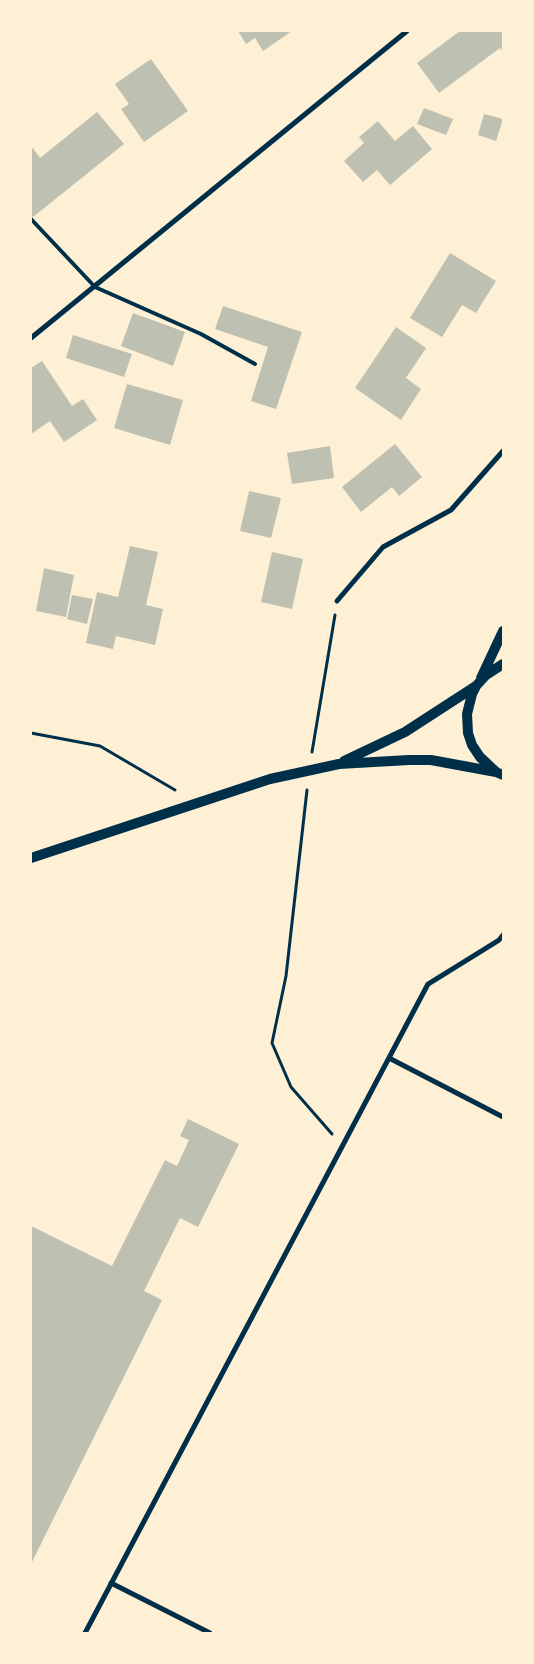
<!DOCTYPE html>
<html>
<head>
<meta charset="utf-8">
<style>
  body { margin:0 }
  #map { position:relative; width:534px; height:1664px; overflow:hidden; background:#fdf0d5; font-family:Rubik,sans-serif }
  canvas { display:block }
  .frame { position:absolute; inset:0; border:32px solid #fdf0d5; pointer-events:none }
</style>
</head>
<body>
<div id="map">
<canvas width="534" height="1664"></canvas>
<div class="frame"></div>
</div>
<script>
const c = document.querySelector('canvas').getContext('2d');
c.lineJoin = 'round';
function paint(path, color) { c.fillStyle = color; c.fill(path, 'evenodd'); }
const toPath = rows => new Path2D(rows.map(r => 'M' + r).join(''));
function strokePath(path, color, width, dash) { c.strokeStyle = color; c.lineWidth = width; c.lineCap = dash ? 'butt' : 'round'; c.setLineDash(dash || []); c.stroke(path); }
paint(toPath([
  [238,31,292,31,263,51,255,38,246,44],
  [460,31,503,31,503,52,500,48,439,93,417,63],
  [151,59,188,111,144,142,121,109,129,104,115,84],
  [424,108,453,119,446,135,417,124],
  [97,112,124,144,33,217,31,215,31,150,33,148,40,158],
  [484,114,503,119,496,141,478,135],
  [378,121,395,141,413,126,432,149,390,185,377,170,363,182,344,161,364,143,359,137],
  [450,253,496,281,476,313,462,305,442,337,410,318],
  [223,306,302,332,276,409,251,401,268,347,215,329],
  [133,313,185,332,173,366,121,346],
  [396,327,426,348,406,378,421,389,401,420,355,388],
  [73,335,132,354,124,377,66,358],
  [42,361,72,406,83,399,97,420,64,442,50,421,31,434,31,368],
  [127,384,183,400,170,445,114,428],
  [395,444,422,477,399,496,392,487,361,512,342,487],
  [330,446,334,478,292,484,287,453],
  [249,491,281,498,271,538,240,531],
  [130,546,158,552,146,605,163,609,155,645,116,636,113,649,86,643,97,592,118,597],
  [272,552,303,559,292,609,261,602],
  [44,568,74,575,66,617,36,611],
  [72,595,93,599,87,624,67,619],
  [188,1119,239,1144,198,1227,180,1218,144,1291,162,1300,31,1564,31,1226,112,1266,165,1160,177,1166,189,1140,180,1136]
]), '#bec0b2');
strokePath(toPath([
  [31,733,100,746,175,790],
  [312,752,335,615],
  [307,790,286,976,272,1043,291,1087,332,1134]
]), '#003049', 3);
strokePath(toPath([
  [31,219,95,287,201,334,255,364]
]), '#003049', 4);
strokePath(toPath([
  [31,338,407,31],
  [337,601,383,547,451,510,503,451],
  [389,1058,503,1117],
  [111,1583,210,1633],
  [85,1633,428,984,499,940,503,935]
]), '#003049', 5);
strokePath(toPath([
  [503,664,486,675,476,686,472,694,467,714,468,733,472,745,480,757,496,772,503,775],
  [481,678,503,631],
  [344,761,405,732,476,686],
  [31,858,270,779,339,764,409,760,431,760,496,772]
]), '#003049', 10);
</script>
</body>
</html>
